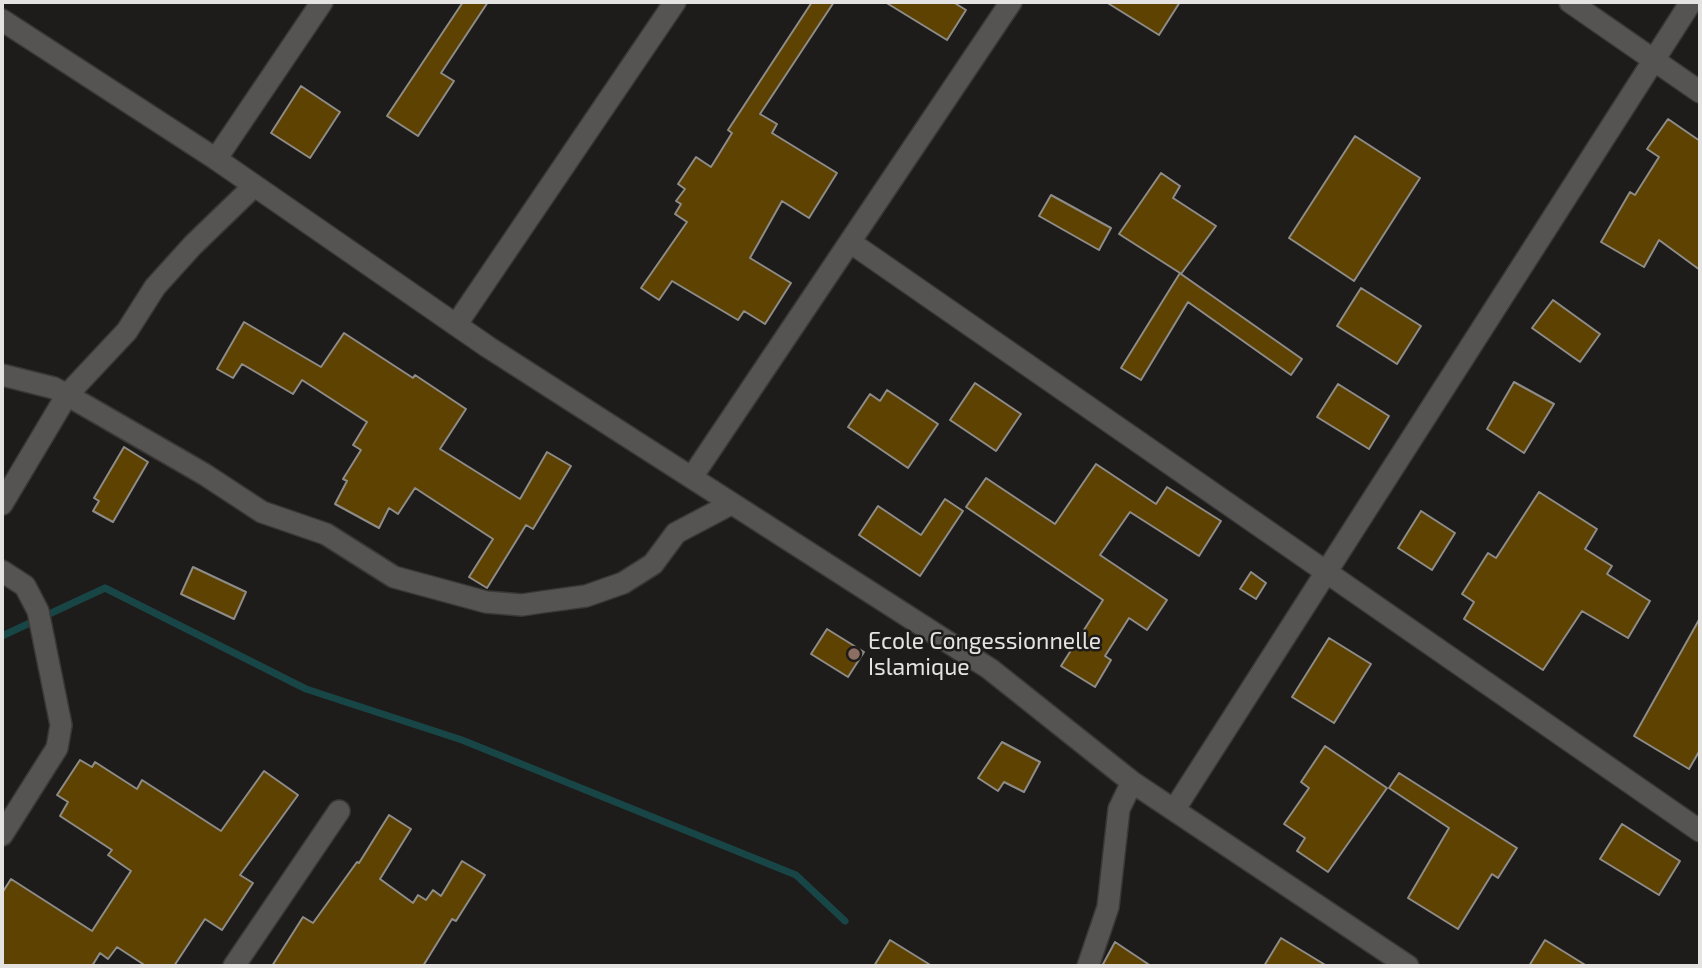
<!DOCTYPE html>
<html>
<head>
<meta charset="utf-8">
<style>
  body { margin:0 }
  #map { position:relative; width:1702px; height:968px; overflow:hidden; background:#1e1c1a; font-family:"Exo 2",sans-serif }
  canvas { display:block }
  .frame { position:absolute; inset:0; border:4px solid #e4e3e1; pointer-events:none }
</style>
</head>
<body>
<div id="map">
<canvas width="1702" height="968"></canvas>
<div class="frame"></div>
</div>
<script>
const c = document.querySelector('canvas').getContext('2d');
c.lineJoin = 'round';
const toPath = rows => new Path2D(rows.map(r => 'M' + r).join(''));
function strokePath(path, color, width, dash) { c.strokeStyle = color; c.lineWidth = width; c.lineCap = dash ? 'butt' : 'round'; c.setLineDash(dash || []); c.stroke(path); }
function paint(path, color) { c.fillStyle = color; c.fill(path, 'evenodd'); }
function drawText(font, color, halo, rows, align = 'center') {
  c.font = font + ' "Exo 2",sans-serif'; c.lineWidth = 5; c.setLineDash([]); c.textBaseline = 'middle'; c.strokeStyle = halo; c.fillStyle = color; for (const [text, x, y, turn = 0] of rows) {
    c.save(); c.translate(x, y); c.rotate((+turn || 0) * Math.PI / 180); c.textAlign = isNaN(turn) ? turn : align; if (halo) c.strokeText(text, 0, 0); c.fillText(text, 0, 0); c.restore();
  }
}
strokePath(toPath([
  [2,636,105,588,306,689,462,740,796,875,845,921]
]), '#184647', 7);
const building = toPath([
  [463,2,488,2,441,73,454,81,418,136,387,116,463,2],
  [812,2,834,2,760,114,777,124,772,133,837,173,809,218,782,201,750,258,791,283,765,324,744,311,738,320,672,281,659,300,641,288,687,222,675,214,681,204,676,201,685,189,678,184,696,157,711,167,732,133,728,130,812,2],
  [885,2,953,2,966,10,947,40,885,2],
  [1106,2,1180,2,1159,35,1106,2],
  [301,86,340,112,310,158,271,133,301,86],
  [1668,119,1700,141,1700,270,1659,240,1644,267,1601,242,1630,192,1635,195,1659,157,1647,149,1668,119],
  [1355,136,1420,178,1354,281,1289,238,1355,136],
  [1161,173,1180,186,1173,198,1216,226,1181,274,1302,359,1291,375,1188,302,1141,380,1121,368,1180,273,1119,234,1161,173],
  [1051,195,1111,228,1099,250,1039,216,1051,195],
  [1361,288,1421,326,1397,364,1337,326,1361,288],
  [1553,300,1600,334,1580,362,1532,328,1553,300],
  [244,322,321,367,344,333,413,378,415,375,466,409,440,449,520,499,547,452,571,466,533,529,526,525,487,588,469,577,493,539,415,488,398,514,389,508,379,528,335,504,347,481,343,479,361,450,353,445,367,422,302,380,293,394,242,364,233,378,217,369,244,322],
  [1514,382,1554,404,1524,453,1487,429,1514,382],
  [975,383,1021,414,996,451,950,420,975,383],
  [1338,384,1389,416,1369,449,1317,417,1338,384],
  [887,390,938,424,908,468,848,427,870,394,880,401,887,390],
  [124,447,148,462,113,522,93,511,99,501,94,498,124,447],
  [1096,464,1156,504,1167,487,1221,521,1199,556,1130,512,1100,555,1167,600,1147,630,1129,618,1105,656,1111,660,1095,687,1061,666,1103,600,966,507,986,478,1055,524,1096,464],
  [1539,492,1597,529,1585,549,1612,566,1607,574,1650,601,1628,638,1582,611,1543,670,1464,619,1474,602,1462,594,1488,553,1496,558,1539,492],
  [945,499,963,511,920,576,859,535,878,506,921,535,945,499],
  [1421,511,1455,533,1432,570,1398,548,1421,511],
  [193,567,246,592,234,619,181,594,193,567],
  [1251,572,1266,583,1256,599,1240,589,1251,572],
  [1700,618,1700,750,1689,769,1634,736,1700,618],
  [827,629,864,652,848,677,811,654,827,629],
  [1329,638,1371,664,1334,723,1292,697,1329,638],
  [1002,742,1040,762,1024,792,1004,782,998,791,978,778,1002,742],
  [1325,746,1387,788,1328,872,1297,851,1305,838,1284,824,1309,788,1301,782,1325,746],
  [80,760,92,767,95,762,137,789,142,780,221,831,264,771,298,795,240,875,253,883,222,930,205,919,174,966,146,966,117,947,108,959,100,953,92,966,2,966,2,893,11,879,92,931,131,871,108,855,112,850,60,816,68,802,57,795,80,760],
  [1399,773,1517,848,1498,878,1492,874,1458,929,1408,898,1449,828,1389,788,1399,773],
  [389,815,411,829,380,879,413,903,418,895,426,900,433,890,441,896,462,861,485,875,456,921,452,919,423,966,272,966,303,917,313,923,357,862,359,863,389,815],
  [1622,824,1680,861,1659,895,1600,859,1622,824],
  [1281,938,1327,966,1264,966,1281,938],
  [890,940,932,966,874,966,890,940],
  [1545,940,1587,966,1529,966,1545,940],
  [1115,942,1151,966,1102,966,1115,942]
]);
paint(building, '#5e4201');
strokePath(building, '#8d8c89', 2);
const street = toPath([
  [1570,2,1700,92],
  [2,20,216,159,488,347,990,669,1132,782,1408,966],
  [216,159,322,2],
  [850,242,1700,831],
  [456,325,675,2],
  [2,375,54,388,67,395,204,474,262,512,326,534,394,577,486,602,522,605,542,602,586,596,623,583,653,564,676,533,731,504],
  [692,477,1011,2],
  [2,504,67,395,127,331,155,287,193,245,254,186],
  [2,571,25,586,38,611,61,725,57,748,2,835],
  [1174,810,1691,2],
  [234,966,339,811],
  [1088,966,1108,907,1119,809,1132,782]
]);
strokePath(street, '#3a3836', 24);
strokePath(street, '#555453', 21);
for (const [x, y, r, color] of [
  [854,654,7,"#8d6e63"]
]) { const dot = new Path2D(); dot.arc(x, y, r, 0, 2 * Math.PI); c.fillStyle = color; c.fill(dot); strokePath(dot, '#1e1c1a', 2.5); }
drawText('23px', '#e4e3e1', '#1e1c1a', [
  ["Ecole Congessionnelle",868,641],
  ["Islamique",868,667]
], 'left');
</script>
</body>
</html>
